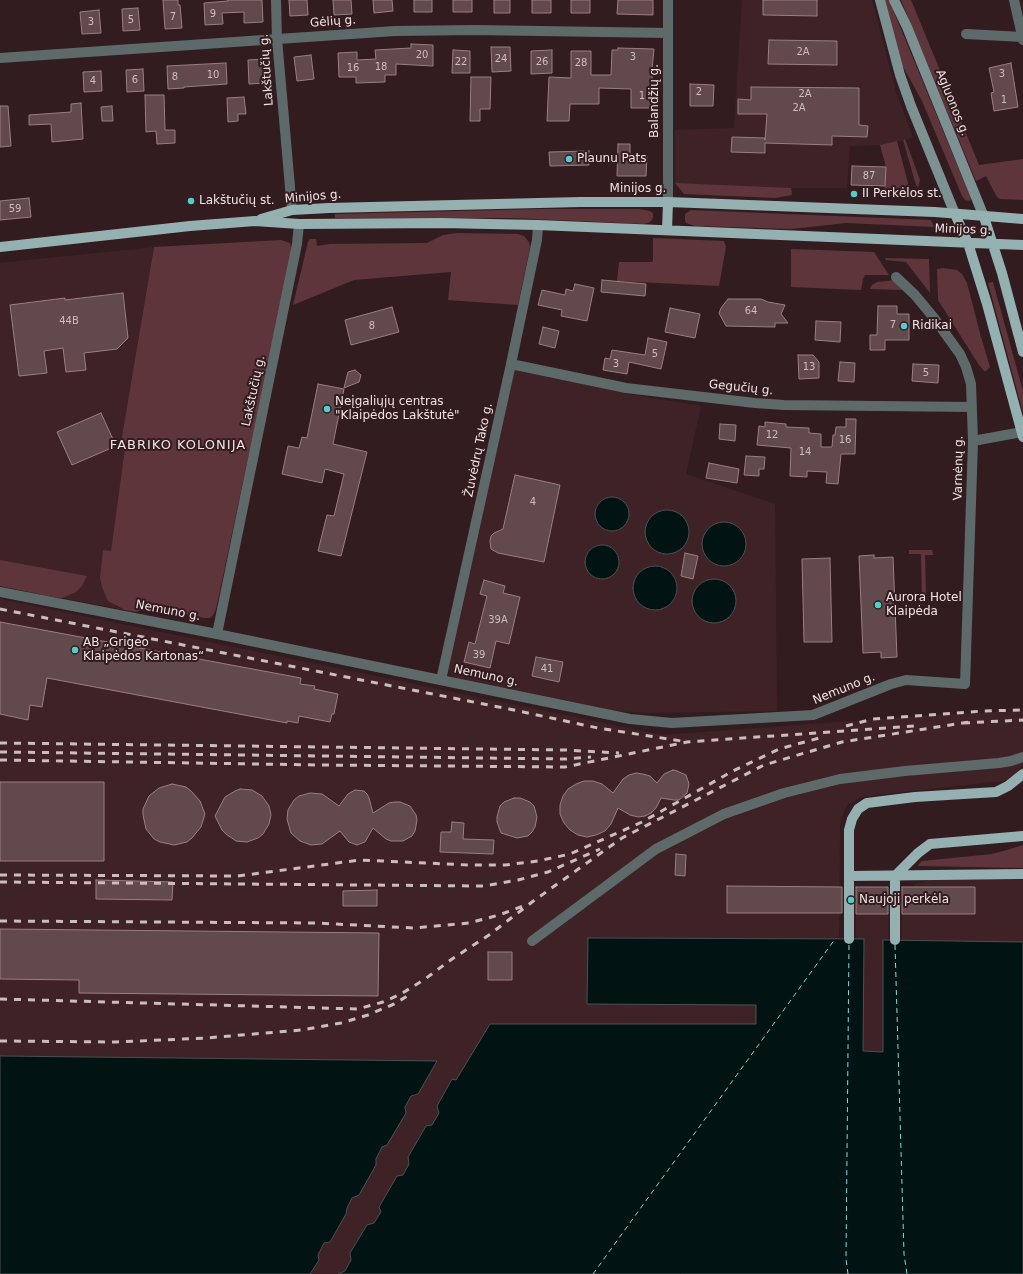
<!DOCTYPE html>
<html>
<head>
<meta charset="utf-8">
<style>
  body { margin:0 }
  canvas { display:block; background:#321c1f }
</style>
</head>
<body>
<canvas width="1023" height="1274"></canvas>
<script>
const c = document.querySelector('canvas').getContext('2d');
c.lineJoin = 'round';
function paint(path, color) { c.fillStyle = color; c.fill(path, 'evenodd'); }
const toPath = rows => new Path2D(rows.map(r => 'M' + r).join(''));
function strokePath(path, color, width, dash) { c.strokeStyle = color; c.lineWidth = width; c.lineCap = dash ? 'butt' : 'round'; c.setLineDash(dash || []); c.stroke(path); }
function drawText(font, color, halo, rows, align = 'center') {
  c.font = font + ' "DejaVu Sans",sans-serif'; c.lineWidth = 4; c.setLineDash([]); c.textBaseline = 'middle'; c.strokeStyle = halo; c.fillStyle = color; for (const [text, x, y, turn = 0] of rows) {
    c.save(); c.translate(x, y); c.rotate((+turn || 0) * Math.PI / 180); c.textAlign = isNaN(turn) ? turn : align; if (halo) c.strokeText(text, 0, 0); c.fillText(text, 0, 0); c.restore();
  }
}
paint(toPath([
  [742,0,872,0,896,92,913,138,880,145,850,146,847,188,792,188,792,195,775,198,684,194,675,183,675,130,734,128],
  [154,247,120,447,125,448,111,551,103,551,115,606,125,610,0,586,0,263],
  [515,369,633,395,701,406,686,474,775,504,777,711,648,713,616,711,457,679,452,675,449,669],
  [0,599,662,735,935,715,1023,711,1023,764,1013,776,1003,781,867,796,859,798,847,805,842,816,840,825,839,939,588,938,587,1004,756,1005,756,1024,490,1024,456,1081,452,1079,437,1106,439,1113,432,1125,426,1126,408,1157,409,1164,374,1224,367,1225,350,1253,352,1260,345,1271,338,1274,310,1274,319,1260,318,1255,324,1243,330,1241,346,1214,347,1208,353,1198,359,1195,382,1147,387,1145,411,1096,418,1094,436,1061,0,1056],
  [932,879,1023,880,1023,942,902,940,902,905,910,889,916,884],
  [856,894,889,894,888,940,883,940,883,1052,863,1051,864,940,856,939]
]), '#3f2226');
paint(toPath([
  [884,0,889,0,970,196,971,199,970,201,965,200,962,196,922,101,902,65],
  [901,0,911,0,979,165,1023,159,1023,200,1000,199,997,197,986,176,976,181],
  [905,139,920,180,918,188,916,185,903,140],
  [897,141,908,183,907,189,903,192,884,191,886,167,880,145],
  [675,183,791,188,792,195,775,198,684,194],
  [539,209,639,209,650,211,653,213,653,217,652,220,648,223,643,224,512,218,335,218,335,214],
  [691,210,931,220,934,227,846,223,791,229,695,226,686,223,685,220,685,214],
  [457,233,518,234,524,236,529,242,530,247,518,305,448,300,451,272,354,280,293,305,308,242,310,239,316,239,317,246,330,244,427,243,443,235],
  [653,238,724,241,726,247,719,286,617,281,619,262,652,262,653,261],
  [281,240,290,243,292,251,216,609,213,615,210,618,204,618,151,607,136,612,125,610,108,601,102,587,100,578,103,550,111,551,125,448,120,448,154,247],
  [791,249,874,252,889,275,865,275,863,279,861,290,791,287],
  [885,258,929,259,930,293,906,262,886,260],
  [943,268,957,270,962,274,967,283,981,337,990,367,986,371,984,371,979,365,938,300,937,269],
  [895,280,902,290,870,289,872,285,877,282],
  [993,282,1023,391,1023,413,988,283],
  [909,550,932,550,933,555,925,555,926,598,922,598,921,554,909,554],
  [0,560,87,576,82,586,76,592,62,598,53,597,0,586],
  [1023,845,1023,868,919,866,918,865,922,861,992,854,1007,850]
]), '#5d353b');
const water = toPath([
  '595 514a17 17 0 1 1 34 0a17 17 0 1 1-34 0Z',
  '645 532a22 22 0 1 1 44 0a22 22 0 1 1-44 0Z',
  '702 544a22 22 0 1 1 44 0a22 22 0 1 1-44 0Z',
  '585 562a17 17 0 1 1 34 0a17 17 0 1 1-34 0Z',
  '633 588a22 22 0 1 1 44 0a22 22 0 1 1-44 0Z',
  '692 601a22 22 0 1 1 44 0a22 22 0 1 1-44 0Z',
  [588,938,864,939,863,1051,883,1052,883,940,1023,942,1023,1274,338,1274,345,1271,351,1260,350,1253,367,1225,374,1223,381,1212,379,1207,397,1176,403,1175,409,1164,408,1157,426,1126,432,1125,439,1113,437,1106,452,1079,456,1080,490,1024,756,1024,756,1005,587,1004,588,938],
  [0,1056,437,1061,418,1094,411,1096,405,1107,406,1113,387,1145,382,1147,376,1159,376,1165,359,1195,352,1198,347,1208,346,1214,330,1242,324,1243,318,1255,319,1260,310,1274,0,1274,0,1056]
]);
paint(water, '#021313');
strokePath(water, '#4a5152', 1);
strokePath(toPath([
  [895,945,904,1254,907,1274],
  [593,1274,835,939],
  [848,1274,846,1259,849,944]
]), '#7cdede', 1, [5, 4]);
const building = toPath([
  [163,0,178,0,178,5,180,5,182,28,165,29,163,0],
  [228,0,262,0,263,22,244,23,244,12,222,13,223,24,205,25,204,3,228,1,228,0],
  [289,0,307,0,308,15,290,16,289,0],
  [333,0,351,0,352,14,334,15,333,0],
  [373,0,392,0,393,11,374,13,373,0],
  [414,0,432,0,432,12,414,12,414,0],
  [453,0,472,0,472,12,453,12,453,0],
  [494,0,510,0,510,13,494,13,494,0],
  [532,0,551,0,551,13,532,13,532,0],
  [571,0,590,0,590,13,571,13,571,0],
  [618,0,653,0,653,15,617,14,618,0],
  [763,0,817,0,817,16,763,15,763,0],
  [138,8,140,30,123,31,122,9,138,8],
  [99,10,101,33,82,34,80,12,99,10],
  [769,40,837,41,837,65,768,64,769,40],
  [411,44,433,45,433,66,396,64,396,75,385,75,385,82,356,83,356,77,339,77,338,53,357,52,357,60,376,59,375,50,411,48,411,44],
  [491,47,510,47,511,71,492,72,491,47],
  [618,48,654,49,652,70,653,108,631,108,631,89,599,88,599,104,570,104,569,121,547,121,549,77,571,78,571,51,591,51,591,75,611,75,612,50,618,50,618,48],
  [453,50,470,51,470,73,452,73,453,50],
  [552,50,552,73,531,74,531,51,552,50],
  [311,55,314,79,297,81,294,57,311,55],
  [265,59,266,83,249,84,248,60,265,59],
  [226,63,227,84,184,87,184,88,168,89,167,66,226,63],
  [1011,63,1018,107,994,111,991,93,994,92,989,68,1011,63],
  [143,69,144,91,127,92,126,70,143,69],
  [101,71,102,91,84,92,83,72,101,71],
  [471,77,491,77,490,109,480,109,480,121,470,121,471,77],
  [690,84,714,85,713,106,690,106,690,84],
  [751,87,859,88,859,125,868,126,867,137,832,136,832,145,765,143,765,153,731,152,732,137,765,138,765,140,767,114,738,114,738,99,751,100,751,87],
  [145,95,164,95,165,130,175,130,175,143,157,144,156,131,146,132,145,95],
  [244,97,246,114,238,114,238,121,228,122,227,98,244,97],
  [81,103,83,139,52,142,51,124,29,125,29,115,71,112,71,104,81,103],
  [0,106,8,106,11,146,0,147,0,106],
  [112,106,113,121,102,121,101,107,112,106],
  [618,144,630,144,630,156,647,156,646,176,617,176,618,144],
  [589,151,589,165,550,166,549,152,589,151],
  [852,166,886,167,885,186,851,185,852,166],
  [29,198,31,217,0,220,0,201,29,198],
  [602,280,646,284,645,296,601,292,602,280],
  [575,284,594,288,587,321,561,316,562,310,538,305,542,290,565,295,566,289,573,291,575,284],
  [123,293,128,338,117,349,84,353,86,370,66,372,63,348,44,351,47,373,19,376,10,305,65,298,65,300,123,293],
  [728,299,761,299,768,302,785,305,781,314,788,323,775,323,775,327,726,326,719,313,721,308,728,299],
  [878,306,897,306,897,314,909,314,909,340,885,340,885,350,870,350,870,335,877,335,878,306],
  [392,307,399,332,351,345,345,320,392,307],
  [670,308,700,314,695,338,665,332,670,308],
  [816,321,841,322,840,342,815,340,816,321],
  [543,327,559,331,555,348,539,344,543,327],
  [648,338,667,342,661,369,629,362,627,374,603,370,605,358,610,359,612,350,645,355,648,338],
  [798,355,813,355,819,362,819,378,799,379,798,355],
  [840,362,855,363,854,382,838,381,840,362],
  [913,364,939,365,938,383,912,381,913,364],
  [355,370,361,375,359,382,344,388,348,372,355,370],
  [318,384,344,389,333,444,367,452,341,556,318,551,327,515,334,516,344,474,325,469,322,483,282,474,288,446,299,448,302,437,307,438,318,384],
  [101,413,116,446,72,465,57,432,101,413],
  [846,419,856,419,855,454,841,454,838,484,826,483,827,472,807,471,807,477,790,476,791,448,757,445,759,426,765,427,765,422,786,424,786,427,809,428,809,433,821,434,821,447,832,447,833,435,835,435,836,427,846,427,846,419],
  [720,424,736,425,735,441,719,439,720,424],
  [746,456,765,457,764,469,759,469,759,476,744,475,746,456],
  [709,463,739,469,737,483,706,478,709,463],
  [515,475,560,485,544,562,498,553,491,549,490,541,491,536,494,533,503,529,515,475],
  [685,553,698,556,693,579,681,576,685,553],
  [874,555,874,558,893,557,897,657,881,658,881,652,863,653,859,556,874,555],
  [830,558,832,642,804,642,802,559,830,558],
  [484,580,505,586,503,593,520,597,509,644,496,641,490,668,464,662,469,642,475,644,487,596,480,594,484,580],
  [0,622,301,678,300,684,315,686,314,689,338,694,334,714,332,714,330,722,299,716,298,723,287,721,287,723,47,678,42,707,30,705,28,720,0,714,0,622],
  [536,657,563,662,559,682,532,676,536,657],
  [673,770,677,771,686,775,689,784,687,793,679,800,674,800,661,798,656,808,651,813,645,816,638,817,630,815,618,808,611,824,605,831,596,835,587,837,578,835,570,830,564,823,560,814,560,805,563,796,568,789,576,784,584,781,593,781,602,784,613,793,623,779,629,775,636,773,643,774,650,776,657,783,664,774,673,770],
  [0,782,104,782,104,861,0,861,0,782],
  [172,784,186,787,191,791,200,801,205,814,201,827,192,838,187,842,174,845,160,842,154,839,146,829,143,815,143,809,149,796,159,788,172,784],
  [240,789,252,790,262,796,269,806,271,815,269,824,263,834,258,838,247,842,236,841,226,834,222,830,215,816,225,797,235,791,240,789],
  [355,790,364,791,367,794,369,798,373,813,389,803,394,802,400,802,410,806,416,815,417,820,415,831,412,836,403,841,391,841,386,839,373,828,365,842,357,845,349,842,340,831,322,844,311,845,300,841,291,833,287,819,288,810,294,800,299,796,310,793,322,794,339,806,348,794,355,790],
  [514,798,520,798,530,802,534,806,537,817,535,827,532,832,528,836,517,838,501,833,497,822,497,817,500,806,504,802,514,798],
  [452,822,464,823,463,839,494,840,493,854,440,852,441,832,451,832,452,822],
  [676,854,686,855,685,876,675,875,676,854],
  [96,880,173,882,172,900,96,899,96,880],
  [727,886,842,887,842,913,727,913,727,886],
  [856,887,888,887,888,914,856,914,856,887],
  [902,887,975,887,975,914,902,914,902,887],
  [377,890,377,906,343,906,343,891,377,890],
  [0,929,379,933,378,996,79,993,79,980,0,979,0,929],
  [488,952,512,952,512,980,488,980,488,952]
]);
paint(building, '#62494c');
strokePath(building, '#9a7e81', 1);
strokePath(toPath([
  [276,0,277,39,292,210],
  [1014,0,1023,40],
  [966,34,1023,37],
  [0,58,395,31,475,30,668,33],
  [668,202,668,0],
  [511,364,626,388,755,403,784,405,972,407],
  [973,441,1022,432],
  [0,592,217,634,630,719,672,723,813,715,891,684,906,680,965,684,973,441,971,384,966,367,960,354,934,318,915,295,896,277],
  [217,634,297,244,299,224],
  [441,680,511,364,537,240,538,225],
  [532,941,656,849,724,814,784,793,840,779,905,771,999,763,1011,761,1023,757]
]), '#5d6a69', 10);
strokePath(toPath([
  [880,0,900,75,911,106,955,214],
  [894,0,907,27,984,217]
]), '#7c9191', 10);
strokePath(toPath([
  [955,214,968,243,987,304,1023,437],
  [984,217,1002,273,1023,352],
  [261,219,292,210,329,208,581,202,668,202,935,212,1023,219],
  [667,230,668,202],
  [0,247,190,226,255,221,299,224,442,223,538,225,1023,245],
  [849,876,1023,874],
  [849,939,849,830,852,819,858,809,867,803,915,797,996,792,1008,786,1023,774],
  [895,940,895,876,918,853,930,844,1023,836]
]), '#95b0b0', 10);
strokePath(toPath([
  [0,609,509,709,598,728,681,741],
  [963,723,1023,720],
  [846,726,873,719,983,711,1023,710],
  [0,743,565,750,619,753],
  [0,752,566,759,591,757],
  [0,760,320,765,565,767,687,742,915,726],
  [0,875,238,876,360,860,469,865,505,865,538,861,570,854,642,822,733,771,779,749,823,737],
  [0,882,484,886,518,880,548,872,600,849],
  [0,921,315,923,414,928,469,923,499,915,523,906],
  [0,999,358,1009,383,1002,401,994,425,979,452,959,489,935,532,902,622,838,764,765,842,742,969,722],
  [0,1041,116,1042,206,1038,302,1030,341,1023,368,1015,394,1004,409,995]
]), '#cdbcbe', 3, [7, 7]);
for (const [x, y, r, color] of [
  [569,159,4,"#52cdcd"],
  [854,194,4,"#52cdcd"],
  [191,201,4,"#52cdcd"],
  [904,326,4,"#52cdcd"],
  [327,409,4,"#52cdcd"],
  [878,605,4,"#52cdcd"],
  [75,650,4,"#52cdcd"],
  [851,900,4,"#52cdcd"]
]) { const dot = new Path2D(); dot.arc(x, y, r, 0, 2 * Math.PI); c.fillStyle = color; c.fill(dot); strokePath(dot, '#321c1f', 1.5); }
drawText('10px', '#cebcbe', null, [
  ["9",213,14],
  ["7",173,17],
  ["5",131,20],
  ["3",91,22],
  ["2A",803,52],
  ["20",422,55],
  ["3",633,57],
  ["24",501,59],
  ["22",461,62],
  ["26",542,62],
  ["28",581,63],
  ["18",381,67],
  ["16",353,68],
  ["3",1002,74],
  ["10",213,75],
  ["8",175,77],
  ["6",135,80],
  ["4",93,81],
  ["2",699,92],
  ["2A",805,94],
  ["1",642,96],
  ["1",1004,100],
  ["2A",799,108],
  ["87",869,176],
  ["59",15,209],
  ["64",751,311],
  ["44B",69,321],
  ["7",893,325],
  ["8",372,326],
  ["5",655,354],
  ["3",616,364],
  ["13",809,367],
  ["5",926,373],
  ["12",772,435],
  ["16",845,440],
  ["14",805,452],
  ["4",533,502],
  ["39A",498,620],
  ["39",479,655],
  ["41",547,669]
]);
drawText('12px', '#f2e2e4', '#321c1f', [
  ["Gėlių g.",333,22,-4],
  ["Lakštučių g.",267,70,-94],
  ["Balandžių g.",655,101,-90],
  ["Agluonos g.",952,103,68],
  ["Minijos g.",638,189],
  ["Minijos g.",313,197,-5],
  ["Minijos g.",963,230,2],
  ["Gegučių g.",741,388,6],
  ["Lakštučių g.",254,391,-78],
  ["Žuvėdrų Tako g.",479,450,-78],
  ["Varnėnų g.",959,468,-89],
  ["Nemuno g.",168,611,11],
  ["Nemuno g.",486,676,12],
  ["Nemuno g.",844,689,-22]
]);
drawText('12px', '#f2e2e4', '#321c1f', [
  ["Plaunu Pats",577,159],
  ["II Perkėlos st.",862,194],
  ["Lakštučių st.",199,201],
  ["Ridikai",912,326],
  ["Neįgaliųjų centras",335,402],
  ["\"Klaipėdos Lakštutė\"",335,416],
  ["Aurora Hotel",886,598],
  ["Klaipėda",886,612],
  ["AB „Grigeo",83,643],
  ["Klaipėdos Kartonas“",83,657],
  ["Naujoji perkėla",859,900]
], 'left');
c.letterSpacing = '1px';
drawText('13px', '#f2e2e4', '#321c1f', [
  ["FABRIKO KOLONIJA",178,446]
]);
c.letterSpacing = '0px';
</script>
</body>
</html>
